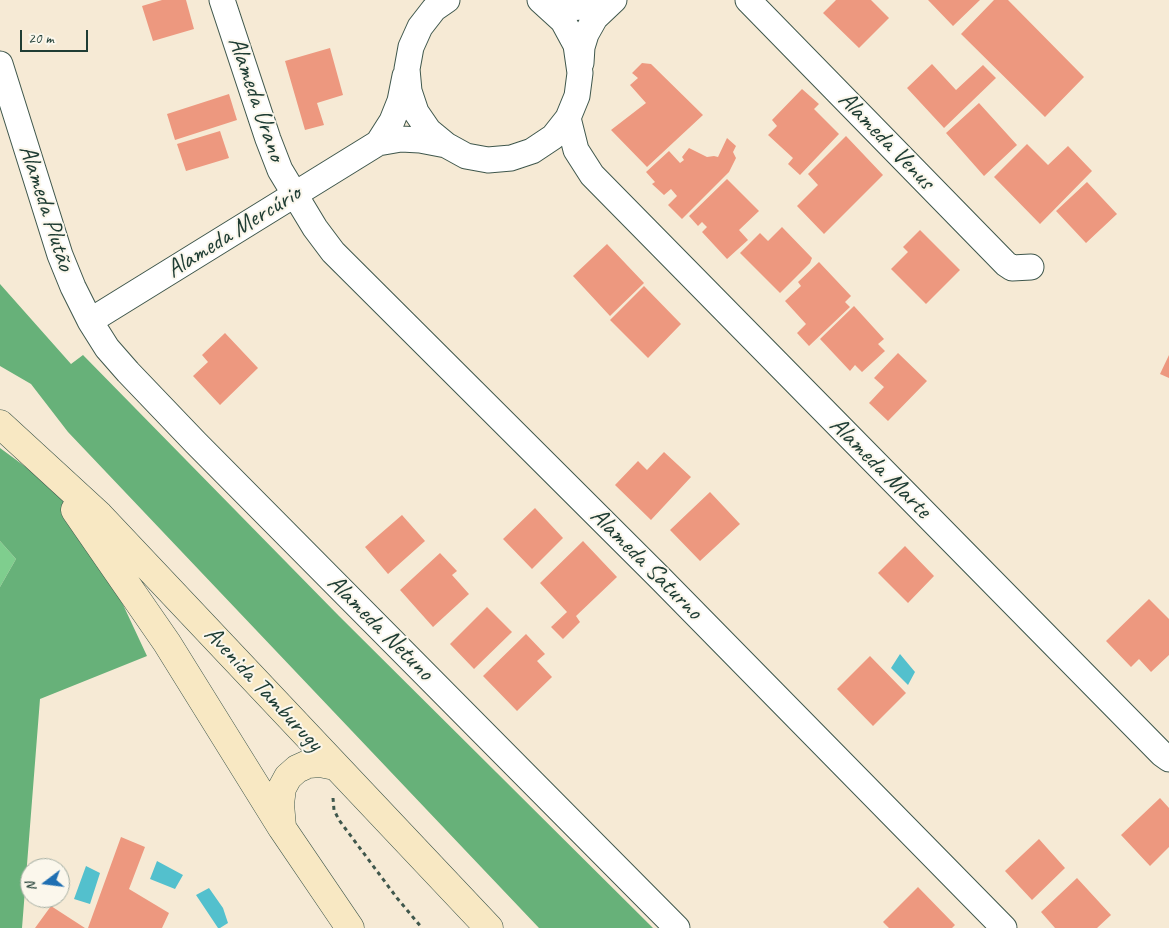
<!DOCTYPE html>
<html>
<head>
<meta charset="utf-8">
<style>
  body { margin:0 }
  #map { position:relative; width:1169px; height:928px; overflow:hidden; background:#f6ead5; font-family:Caveat,sans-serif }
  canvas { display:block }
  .north { position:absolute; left:20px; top:858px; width:50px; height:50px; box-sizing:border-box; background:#fbf7ec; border:1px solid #a3ada2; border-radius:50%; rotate:255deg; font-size:14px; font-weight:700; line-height:20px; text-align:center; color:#1f3d34 }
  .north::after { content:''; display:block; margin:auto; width:18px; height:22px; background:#1f6fb2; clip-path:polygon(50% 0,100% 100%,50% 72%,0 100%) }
  .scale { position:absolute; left:20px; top:30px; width:68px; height:22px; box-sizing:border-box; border:2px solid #1f3d34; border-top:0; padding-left:6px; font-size:15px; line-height:18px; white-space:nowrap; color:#1f3d34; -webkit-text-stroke:4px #fbf7ec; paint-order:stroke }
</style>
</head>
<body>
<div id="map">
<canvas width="1169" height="928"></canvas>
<div class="north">N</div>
<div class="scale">20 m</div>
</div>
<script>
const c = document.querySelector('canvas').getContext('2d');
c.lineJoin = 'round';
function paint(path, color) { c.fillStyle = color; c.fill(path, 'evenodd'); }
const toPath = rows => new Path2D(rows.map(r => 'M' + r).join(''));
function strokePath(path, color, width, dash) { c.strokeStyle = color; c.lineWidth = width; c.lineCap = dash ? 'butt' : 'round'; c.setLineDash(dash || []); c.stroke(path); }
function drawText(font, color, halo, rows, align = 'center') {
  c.font = font + ' Caveat,sans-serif'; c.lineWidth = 4; c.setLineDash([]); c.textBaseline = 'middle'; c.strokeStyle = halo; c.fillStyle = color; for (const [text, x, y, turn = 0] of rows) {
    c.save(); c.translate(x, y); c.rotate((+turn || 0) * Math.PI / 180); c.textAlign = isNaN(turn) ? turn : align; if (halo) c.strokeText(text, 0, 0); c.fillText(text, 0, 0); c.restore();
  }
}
paint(toPath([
  [0,541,16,559,0,587]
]), '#7fce8e');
paint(toPath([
  [0,284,71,364,83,355,339,616,653,928,539,928,68,432,31,384,0,366],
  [0,448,76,504,147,656,40,699,22,928,0,928,0,587,16,559,0,541]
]), '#67b179');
paint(toPath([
  [900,654,915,672,908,685,891,668],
  [157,861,183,875,175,889,150,879],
  [86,866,100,873,90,904,74,899],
  [209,888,223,908,228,923,220,928,218,928,196,895]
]), '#53c0cd');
paint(toPath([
  [162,0,186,0,194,29,153,41,142,6],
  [836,0,871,0,889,18,859,48,823,13],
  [928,0,980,0,953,26],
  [994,0,1008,0,1084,77,1045,117,961,34],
  [330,48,343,95,317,103,324,125,305,130,285,61],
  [642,63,651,64,703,115,647,167,611,130,646,103,630,85,638,78,632,73],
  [932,64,956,90,983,65,996,78,944,128,907,88],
  [802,89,819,104,814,109,839,134,800,175,788,164,793,158,768,135,777,126,772,120],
  [229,94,237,120,175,140,167,114],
  [979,103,1017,145,984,176,946,133],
  [220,131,229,158,186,171,177,144],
  [846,136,883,175,824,234,797,206,818,185,808,174],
  [727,138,736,146,733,152,736,158,729,172,682,219,668,205,677,196,671,189,664,195,652,184,655,182,646,172,669,151,680,163,684,160,682,157,689,148,707,157,714,156,718,157],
  [1027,144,1048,165,1068,146,1092,171,1040,224,994,177],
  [727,179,759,211,739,230,748,240,727,259,702,232,707,227,702,222,698,226,689,216],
  [1087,182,1117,214,1086,243,1056,211],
  [782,227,812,258,810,263,780,293,740,253,760,233,768,241],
  [920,230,960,270,926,304,891,269,908,252,903,247],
  [607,244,644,283,610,316,573,276],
  [819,262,851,296,845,302,850,307,809,346,797,333,806,324,785,301,801,286,798,282],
  [644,286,681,324,648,358,610,320],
  [854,306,884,339,878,344,885,351,862,372,855,365,850,371,820,339],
  [225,333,258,368,220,405,193,376,208,362,202,355],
  [898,353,927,381,888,421,869,403,884,387,874,378],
  [1169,355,1169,378,1160,374],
  [664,452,691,477,651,520,615,485,638,461,647,470],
  [710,492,740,524,700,561,670,530],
  [535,508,563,538,532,569,503,539],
  [402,515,425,541,388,574,365,547],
  [583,541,617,577,576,616,580,622,563,639,551,627,567,612,540,583],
  [905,546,934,576,908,603,878,573],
  [440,553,457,571,452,575,469,594,433,627,400,590],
  [1149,599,1169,619,1169,655,1151,672,1139,659,1131,667,1106,641],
  [487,607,512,632,474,669,450,644],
  [526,634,545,654,537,661,552,677,517,711,483,676],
  [870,656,906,693,873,726,837,689],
  [1160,798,1169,808,1169,847,1150,866,1121,835],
  [121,837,145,847,129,889,169,913,162,928,88,928],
  [1039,839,1065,868,1032,900,1005,871],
  [1077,878,1111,915,1097,928,1055,928,1041,912],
  [918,887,955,925,952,928,889,928,883,922],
  [51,906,85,928,35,928]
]), '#ed987f');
const street = toPath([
  [222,0,268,139,280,170,315,228,333,252,661,579,1004,928],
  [447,0,434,9,420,27,411,47,407,69,409,91,416,112,429,131,446,145,466,156,488,160,511,158,532,151,553,137,568,118,577,96,580,73,576,45,563,21,540,0],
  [748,0,1006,264,1012,268,1031,267],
  [543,2,569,8,593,6,610,0],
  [581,63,582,47,586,34,595,18,614,0],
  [0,64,60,255,73,287,90,321,107,348,128,372,195,442,677,928],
  [568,118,576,150,592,175,1162,754,1169,759],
  [378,143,392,121,400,101,405,76],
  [90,321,378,143,401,139,420,140,446,145]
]);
const secondary = toPath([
  [0,424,99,515,489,928],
  [75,510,167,643,282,828,350,928],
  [282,827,280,804,282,788,288,777,297,769,308,764,320,763,335,766]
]);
strokePath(street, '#3f574c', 27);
strokePath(secondary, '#3f574c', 29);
strokePath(toPath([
  [333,798,334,810,339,820,397,898,422,928]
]), '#3f574c', 3, [4, 4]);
strokePath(street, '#fff', 25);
strokePath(secondary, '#f8e8c3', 28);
drawText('25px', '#1f3d34', '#fbf7ec', [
  ["Alameda Urano",256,99,71],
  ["Alameda Venus",886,141,46],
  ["Alameda Plutão",46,208,72],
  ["Alameda Mercúrio",234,232,-32],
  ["Alameda Marte",880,468,45],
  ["Alameda Saturno",646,564,45],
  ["Alameda Netuno",380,628,45],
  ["Avenida Tamburugy",263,689,47]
]);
</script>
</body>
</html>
